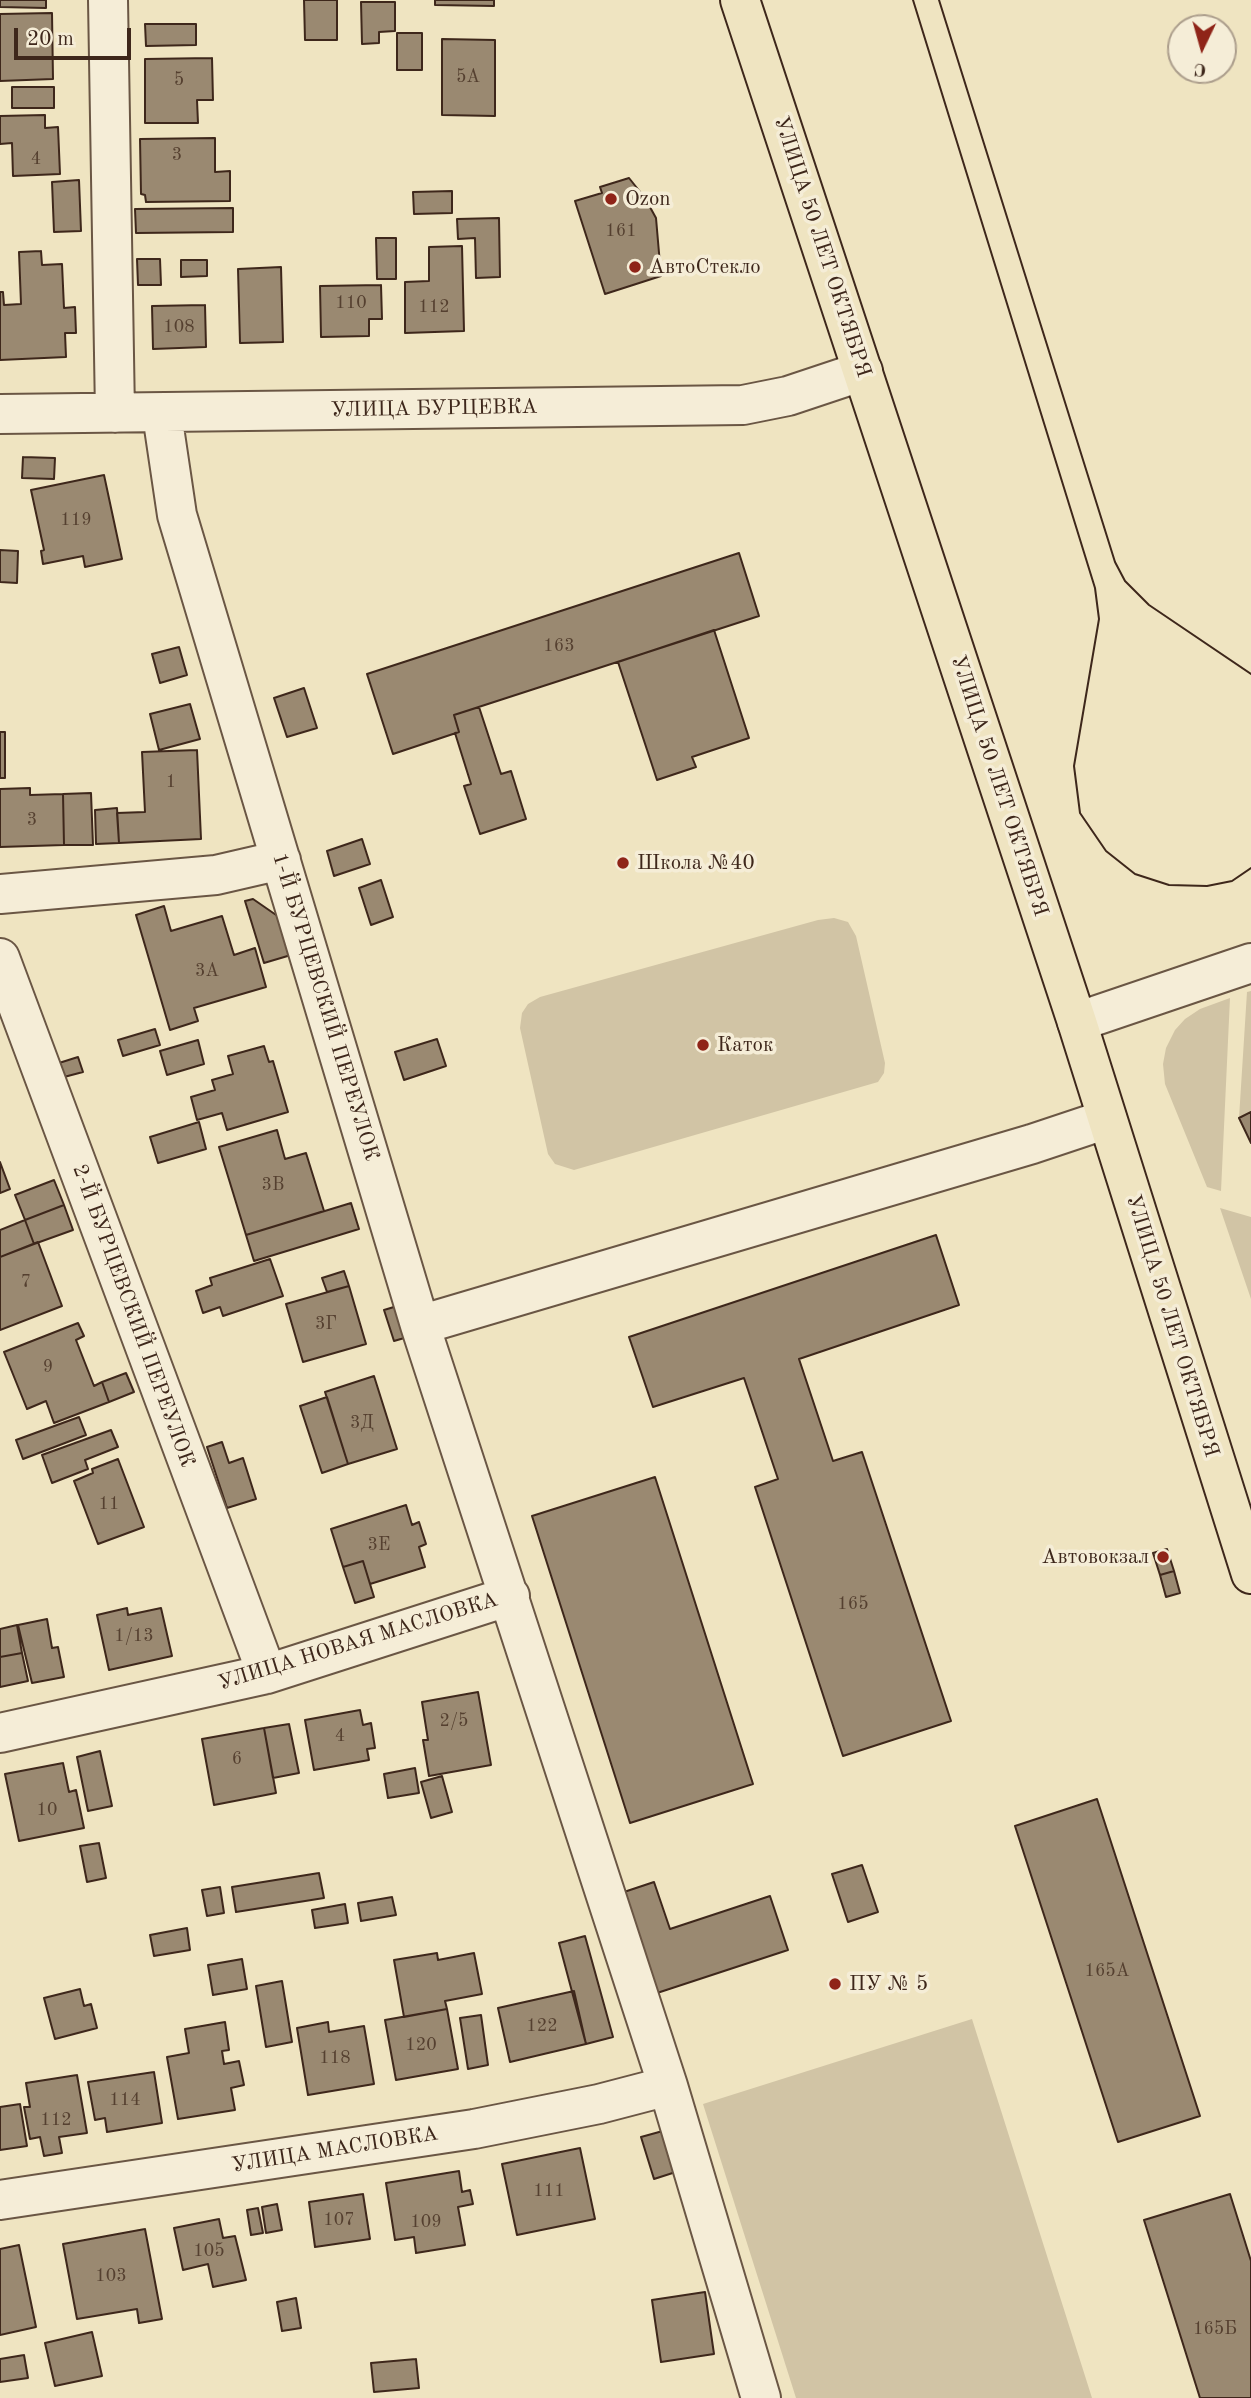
<!DOCTYPE html>
<html>
<head>
<meta charset="utf-8">
<style>
  body { margin:0 }
  #map { position:relative; width:1251px; height:2398px; overflow:hidden; background:#efe4c1; font-family:"Old Standard TT",serif }
  canvas { display:block }
  .north { position:absolute; left:1167px; top:14px; width:70px; height:70px; box-sizing:border-box; background:#f5edd7; border:2px solid #ac9e8c; border-radius:50%; rotate:185deg; font-size:19px; font-weight:700; line-height:28px; text-align:center; color:#3e271b }
  .north::after { content:''; display:block; margin:auto; width:24px; height:32px; background:#8f2418; clip-path:polygon(50% 0,100% 100%,50% 72%,0 100%) }
  .scale { position:absolute; left:14px; top:28px; width:117px; height:32px; box-sizing:border-box; border:4px solid #3e271b; border-top:0; padding-left:9px; font-size:21px; line-height:24px; white-space:nowrap; color:#3e271b; -webkit-text-stroke:5px #f5edd7; paint-order:stroke }
</style>
</head>
<body>
<div id="map">
<canvas width="1251" height="2398"></canvas>
<div class="north">С</div>
<div class="scale">20 m</div>
</div>
<script>
const c = document.querySelector('canvas').getContext('2d');
c.lineJoin = 'round';
function paint(path, color) { c.fillStyle = color; c.fill(path, 'evenodd'); }
const toPath = rows => new Path2D(rows.map(r => 'M' + r).join(''));
function strokePath(path, color, width, dash) { c.strokeStyle = color; c.lineWidth = width; c.lineCap = dash ? 'butt' : 'round'; c.setLineDash(dash || []); c.stroke(path); }
function drawText(font, color, halo, rows, align = 'center') {
  c.font = font + ' "Old Standard TT",serif'; c.lineWidth = 7; c.setLineDash([]); c.textBaseline = 'middle'; c.strokeStyle = halo; c.fillStyle = color; for (const [text, x, y, turn = 0] of rows) {
    c.save(); c.translate(x, y); c.rotate((+turn || 0) * Math.PI / 180); c.textAlign = isNaN(turn) ? turn : align; if (halo) c.strokeText(text, 0, 0); c.fillText(text, 0, 0); c.restore();
  }
}
paint(toPath([
  [834,918,848,922,856,936,885,1063,884,1073,878,1082,574,1170,555,1164,548,1154,520,1028,522,1013,528,1004,540,997,818,920],
  [1251,991,1251,1112,1239,1118,1247,992],
  [1230,998,1221,1191,1207,1187,1165,1084,1163,1064,1166,1048,1175,1030,1185,1019,1200,1009],
  [1220,1208,1251,1217,1251,1299],
  [972,2019,1092,2398,796,2398,703,2104]
]), '#d1c4a5');
const building = toPath([
  [0,0,46,0,46,8,0,7,0,0],
  [304,0,337,0,337,40,305,40,304,0],
  [435,0,494,0,494,6,435,5,435,0],
  [361,2,395,2,395,31,379,32,379,43,362,44,361,2],
  [52,13,53,79,0,81,0,14,52,13],
  [145,24,196,24,196,45,146,46,145,24],
  [397,33,422,33,422,70,397,70,397,33],
  [442,39,495,40,495,116,442,115,442,39],
  [212,58,213,100,197,100,198,123,145,123,145,59,212,58],
  [12,87,54,87,54,108,12,108,12,87],
  [45,115,45,128,58,127,60,174,13,176,12,143,0,144,0,116,45,115],
  [215,138,215,172,230,171,230,201,146,202,145,195,141,194,140,139,215,138],
  [629,178,645,198,656,218,661,276,605,294,575,201,602,193,600,187,629,178],
  [79,180,81,231,54,232,52,182,79,180],
  [452,191,452,213,414,214,413,192,452,191],
  [233,208,233,232,136,233,135,209,233,208],
  [499,218,500,277,476,278,475,238,458,239,457,219,499,218],
  [376,238,396,238,396,279,377,279,376,238],
  [462,246,464,331,405,333,405,282,429,281,429,247,462,246],
  [41,251,42,265,62,264,64,308,75,307,76,333,65,333,66,357,0,360,0,292,3,292,4,305,21,304,19,252,41,251],
  [137,259,160,259,161,285,138,285,137,259],
  [181,260,207,260,207,276,181,277,181,260],
  [281,267,283,342,240,343,238,269,281,267],
  [381,285,382,319,369,319,369,336,321,337,320,286,381,285],
  [205,305,206,347,153,349,152,306,205,305],
  [23,457,55,458,54,479,22,478,23,457],
  [104,475,122,559,85,567,83,556,43,564,41,551,44,550,31,490,104,475],
  [0,550,18,551,17,583,0,582,0,550],
  [739,553,759,616,454,715,459,732,393,754,367,674,739,553],
  [714,630,749,738,692,757,696,767,657,780,618,662,714,630],
  [179,647,187,675,160,683,152,654,179,647],
  [304,688,317,728,287,737,274,698,304,688],
  [190,704,200,739,159,750,150,714,190,704],
  [479,707,501,774,511,771,526,819,480,834,464,786,471,784,455,733,459,732,454,715,479,707],
  [0,732,5,732,5,778,0,778,0,732],
  [197,750,201,839,119,843,117,813,145,812,142,752,197,750],
  [30,788,30,795,63,794,64,845,0,847,0,789,30,788],
  [91,793,93,845,64,845,63,794,91,793],
  [117,808,119,843,96,844,95,810,117,808],
  [362,839,370,864,334,876,327,851,362,839],
  [381,880,393,917,371,925,359,888,381,880],
  [253,899,279,917,291,955,264,963,245,901,253,899],
  [164,906,171,931,222,916,234,955,255,948,266,987,194,1008,198,1021,170,1030,136,915,164,906],
  [155,1029,160,1045,123,1056,118,1040,155,1029],
  [437,1039,446,1066,404,1080,395,1052,437,1039],
  [198,1040,204,1064,167,1075,160,1051,198,1040],
  [264,1046,269,1062,273,1061,288,1112,227,1130,222,1113,197,1120,191,1097,215,1090,212,1080,233,1074,228,1056,264,1046],
  [78,1057,83,1072,64,1077,59,1063,78,1057],
  [1251,1112,1251,1143,1239,1118,1251,1112],
  [199,1122,206,1149,158,1163,150,1137,199,1122],
  [277,1130,285,1159,306,1153,324,1211,246,1235,219,1147,277,1130],
  [0,1162,10,1189,0,1193,0,1162],
  [54,1180,64,1205,25,1220,15,1195,54,1180],
  [351,1203,359,1229,254,1261,246,1235,351,1203],
  [64,1205,73,1230,34,1244,25,1220,64,1205],
  [25,1220,34,1244,0,1257,0,1230,25,1220],
  [936,1235,959,1305,799,1359,833,1461,862,1452,951,1721,843,1756,755,1487,778,1479,744,1378,653,1407,629,1337,936,1235],
  [38,1242,62,1306,0,1330,0,1257,38,1242],
  [270,1259,283,1296,223,1316,220,1307,203,1313,196,1291,212,1285,210,1278,270,1259],
  [344,1271,349,1286,327,1292,322,1278,344,1271],
  [349,1286,366,1344,303,1362,286,1304,349,1286],
  [407,1303,418,1334,394,1341,384,1310,407,1303],
  [78,1323,84,1336,76,1340,94,1386,102,1382,109,1402,54,1423,46,1401,27,1409,4,1352,78,1323],
  [126,1373,134,1392,109,1402,102,1382,126,1373],
  [374,1376,397,1449,348,1464,325,1392,374,1376],
  [327,1397,348,1464,322,1473,300,1406,327,1397],
  [79,1417,86,1435,23,1459,16,1440,79,1417],
  [111,1430,118,1447,85,1460,88,1469,52,1483,42,1455,111,1430],
  [222,1442,229,1463,243,1458,256,1499,227,1508,207,1447,222,1442],
  [118,1459,144,1527,98,1544,74,1481,93,1473,92,1469,118,1459],
  [655,1477,753,1784,630,1823,532,1516,655,1477],
  [406,1505,412,1525,419,1522,426,1544,419,1547,425,1567,370,1584,363,1561,343,1567,331,1529,406,1505],
  [1167,1549,1174,1571,1160,1575,1153,1553,1167,1549],
  [363,1561,374,1597,355,1603,343,1567,363,1561],
  [1174,1571,1180,1593,1166,1597,1160,1575,1174,1571],
  [127,1608,128,1615,161,1608,172,1656,109,1670,97,1615,127,1608],
  [47,1619,52,1648,58,1647,64,1677,32,1683,18,1625,47,1619],
  [17,1625,22,1653,0,1657,0,1629,17,1625],
  [22,1653,28,1681,0,1687,0,1657,22,1653],
  [478,1692,491,1765,429,1776,423,1740,428,1740,422,1702,478,1692],
  [360,1710,363,1725,371,1723,375,1748,367,1749,369,1760,314,1770,305,1720,360,1710],
  [289,1724,299,1773,273,1778,264,1728,289,1724],
  [264,1728,276,1793,214,1805,202,1739,264,1728],
  [100,1751,112,1806,88,1811,77,1757,100,1751],
  [63,1763,69,1792,76,1790,84,1828,19,1841,5,1774,63,1763],
  [415,1768,419,1793,388,1798,384,1774,415,1768],
  [442,1776,452,1812,431,1818,421,1782,442,1776],
  [1097,1799,1200,2116,1118,2142,1015,1826,1097,1799],
  [99,1843,106,1878,87,1882,80,1846,99,1843],
  [862,1865,878,1912,848,1922,832,1874,862,1865],
  [319,1873,324,1898,236,1912,232,1887,319,1873],
  [654,1882,670,1929,770,1896,788,1950,651,1995,618,1894,654,1882],
  [220,1887,224,1913,207,1916,202,1890,220,1887],
  [392,1897,396,1915,361,1921,358,1903,392,1897],
  [345,1904,348,1923,315,1928,312,1910,345,1904],
  [187,1928,190,1950,154,1956,150,1935,187,1928],
  [585,1936,613,2037,586,2044,559,1943,585,1936],
  [437,1953,438,1960,474,1953,482,1994,445,2001,447,2009,404,2017,394,1960,437,1953],
  [242,1959,247,1989,213,1995,208,1965,242,1959],
  [282,1981,292,2042,266,2047,256,1986,282,1981],
  [80,1989,84,2006,91,2004,97,2028,55,2039,44,1998,80,1989],
  [574,1991,586,2044,510,2062,498,2008,574,1991],
  [447,2009,458,2069,396,2080,385,2020,447,2009],
  [481,2015,488,2065,468,2069,460,2018,481,2015],
  [225,2022,229,2050,222,2051,224,2064,239,2061,244,2085,231,2088,235,2110,178,2119,167,2057,189,2053,185,2029,225,2022],
  [328,2022,329,2032,364,2026,374,2084,308,2095,297,2028,328,2022],
  [154,2072,162,2123,107,2132,105,2118,95,2120,88,2082,154,2072],
  [77,2075,87,2133,59,2137,62,2153,44,2156,40,2137,30,2139,24,2107,30,2107,26,2083,77,2075],
  [20,2104,27,2146,0,2150,0,2107,20,2104],
  [670,2129,682,2170,654,2179,641,2137,670,2129],
  [580,2148,595,2219,517,2235,502,2164,580,2148],
  [459,2171,462,2192,470,2190,473,2204,458,2207,465,2245,416,2253,414,2237,395,2240,386,2183,459,2171],
  [363,2194,370,2239,315,2247,309,2202,363,2194],
  [1230,2194,1251,2261,1251,2398,1200,2398,1144,2220,1230,2194],
  [277,2204,282,2230,266,2233,262,2207,277,2204],
  [258,2208,263,2233,251,2235,247,2210,258,2208],
  [219,2219,223,2238,235,2236,246,2280,213,2287,208,2264,183,2270,174,2228,219,2219],
  [145,2229,162,2319,139,2323,137,2309,77,2319,63,2244,145,2229],
  [19,2245,36,2327,0,2335,0,2249,19,2245],
  [705,2292,714,2354,661,2362,652,2300,705,2292],
  [296,2298,301,2328,282,2331,277,2302,296,2298],
  [92,2332,102,2376,55,2386,45,2343,92,2332],
  [24,2355,28,2378,0,2382,0,2359,24,2355],
  [416,2359,419,2388,374,2392,371,2363,416,2359]
]);
paint(building, '#9a8971');
strokePath(building, '#3e271b', 2);
const minor = toPath([
  [108,0,115,413],
  [0,414,743,405,788,396,863,371],
  [162,414,177,515,420,1325,668,2086,761,2398],
  [0,894,216,875,281,860],
  [0,958,267,1674],
  [1077,1022,1251,963],
  [420,1325,1032,1144,1107,1119],
  [0,1733,267,1674,510,1596],
  [0,2200,474,2129,599,2104,668,2086]
]);
const major = toPath([
  [740,0,1077,1022,1251,1574]
]);
strokePath(minor, '#6a5644', 42);
strokePath(major, '#3e271b', 42);
strokePath(minor, '#f5edd7', 38);
strokePath(major, '#efe4c1', 38);
strokePath(toPath([
  [913,0,1095,588,1099,619,1074,766,1080,813,1106,851,1135,874,1169,885,1207,886,1232,881,1251,868],
  [939,0,1115,562,1125,581,1149,605,1251,674]
]), '#3e271b', 2);
for (const [x, y, r, color] of [
  [611,199,7,"#8f2418"],
  [635,267,7,"#8f2418"],
  [623,863,7,"#8f2418"],
  [703,1045,7,"#8f2418"],
  [1163,1557,7,"#8f2418"],
  [835,1984,7,"#8f2418"]
]) { const dot = new Path2D(); dot.arc(x, y, r, 0, 2 * Math.PI); c.fillStyle = color; c.fill(dot); strokePath(dot, '#f5edd7', 2.5); }
drawText('18px', '#554030', null, [
  ["5А",468,77],
  ["5",179,80],
  ["3",177,155],
  ["4",36,159],
  ["161",621,231],
  ["110",351,303],
  ["112",434,307],
  ["108",179,327],
  ["119",76,520],
  ["163",559,646],
  ["1",171,782],
  ["3",32,820],
  ["3А",207,971],
  ["3В",273,1185],
  ["7",26,1282],
  ["3Г",326,1324],
  ["9",48,1367],
  ["3Д",362,1423],
  ["11",109,1504],
  ["3Е",379,1545],
  ["165",853,1604],
  ["1/13",134,1636],
  ["2/5",454,1721],
  ["4",340,1736],
  ["6",237,1759],
  ["10",47,1810],
  ["165А",1107,1971],
  ["122",542,2026],
  ["120",421,2045],
  ["118",335,2058],
  ["114",125,2100],
  ["112",56,2120],
  ["111",549,2191],
  ["107",339,2220],
  ["109",426,2222],
  ["105",209,2251],
  ["103",111,2276],
  ["165Б",1215,2329]
]);
drawText('21px', '#3e271b', '#f5edd7', [
  ["Ozon",625,199],
  ["АвтоСтекло",649,267],
  ["Школа №40",637,863],
  ["Каток",717,1045],
  ["Автовокзал",1149,1557,"right"],
  ["ПУ № 5",849,1984]
], 'left');
drawText('21px', '#3e271b', '#f5edd7', [
  ["УЛИЦА 50 ЛЕТ ОКТЯБРЯ",822,247,72],
  ["УЛИЦА БУРЦЕВКА",434,409,-1],
  ["УЛИЦА 50 ЛЕТ ОКТЯБРЯ",999,786,72],
  ["1-Й БУРЦЕВСКИЙ ПЕРЕУЛОК",325,1007,73],
  ["2-Й БУРЦЕВСКИЙ ПЕРЕУЛОК",133,1316,70],
  ["УЛИЦА 50 ЛЕТ ОКТЯБРЯ",1172,1326,73],
  ["УЛИЦА НОВАЯ МАСЛОВКА",358,1642,-17],
  ["УЛИЦА МАСЛОВКА",335,2150,-9]
]);
</script>
</body>
</html>
